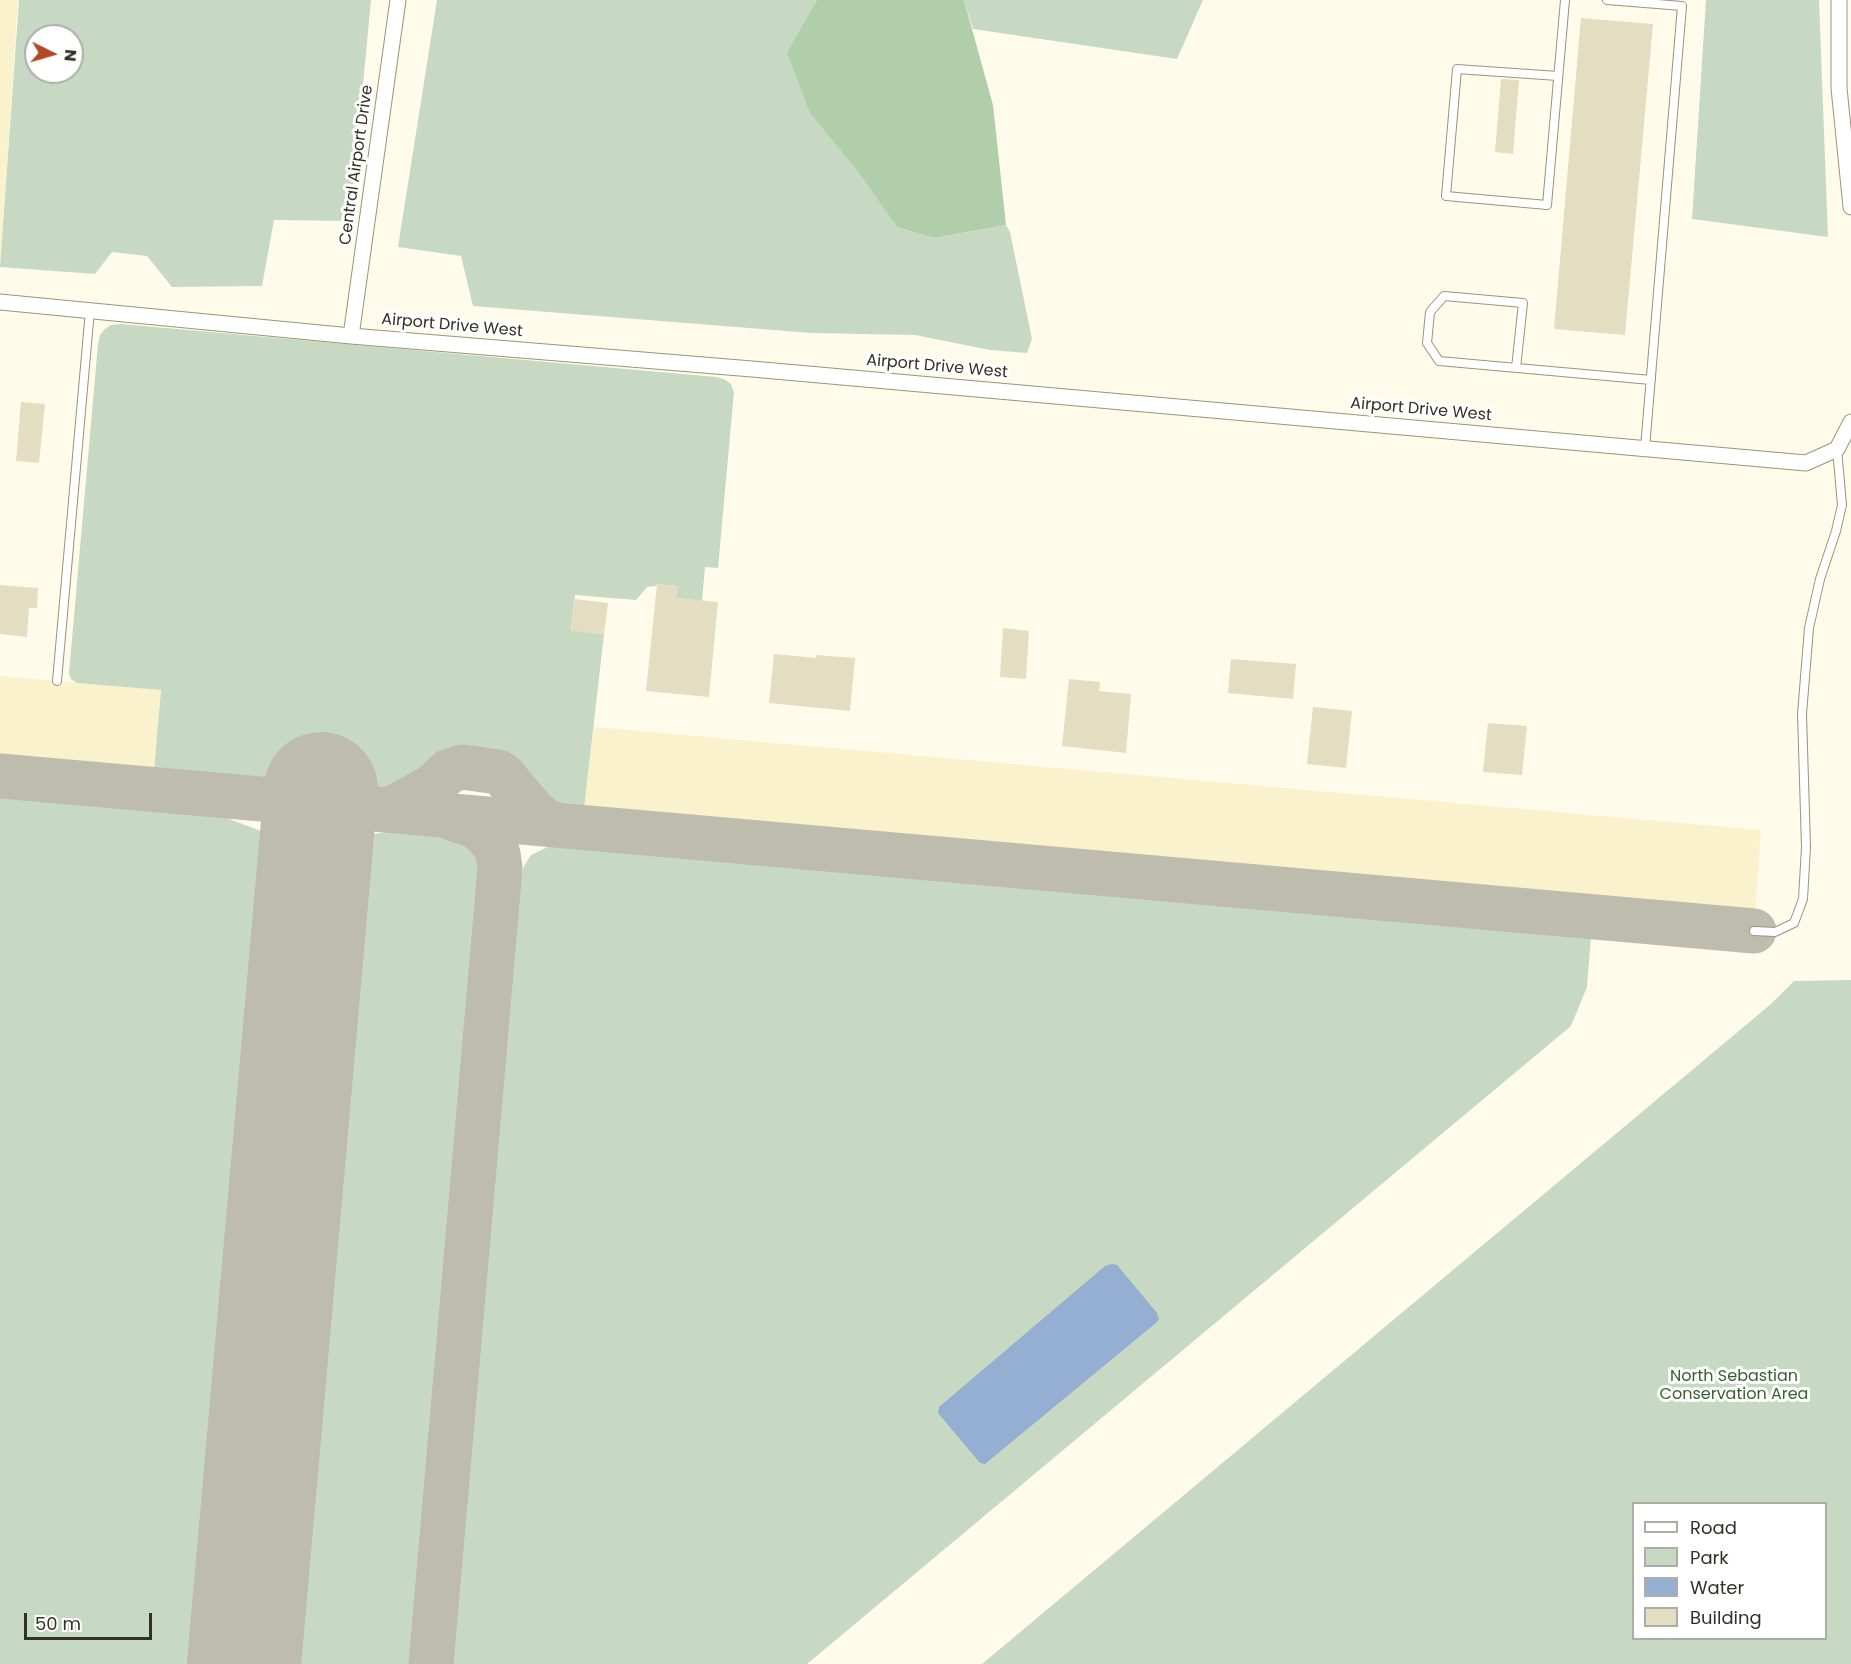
<!DOCTYPE html>
<html>
<head>
<meta charset="utf-8">
<style>
  body { margin:0 }
  #map { position:relative; width:1851px; height:1664px; overflow:hidden; background:#fffbea; font-family:Poppins,sans-serif }
  canvas { display:block }
  .legend { position:absolute; left:1632px; top:1502px; width:195px; height:138px; box-sizing:border-box; background:#fff; border:2px solid #adada8; margin:0; padding:8px 10px; list-style:none; font-size:18px; color:#333126 }
  .legend li { display:flex; align-items:center; gap:12px; height:30px }
  .legend b { width:30px; border:2px solid #adada8 }
  .north { position:absolute; left:24px; top:24px; width:60px; height:60px; box-sizing:border-box; background:#fff; border:2px solid #adada8; border-radius:50%; rotate:95deg; font-size:16px; font-weight:700; line-height:24px; text-align:center; color:#333126 }
  .north::after { content:''; display:block; margin:auto; width:21px; height:27px; background:#b04924; clip-path:polygon(50% 0,100% 100%,50% 72%,0 100%) }
  .scale { position:absolute; left:24px; top:1613px; width:128px; height:27px; box-sizing:border-box; border:3px solid #333126; border-top:0; padding-left:8px; font-size:18px; line-height:21px; white-space:nowrap; color:#333126; -webkit-text-stroke:4px #fff; paint-order:stroke }
</style>
</head>
<body>
<div id="map">
<canvas width="1851" height="1664"></canvas>
<ul class="legend">
<li><b style="height:8px;background:#fff"></b>Road</li>
<li><b style="height:16px;background:#c8d9c3"></b>Park</li>
<li><b style="height:16px;background:#94afd1"></b>Water</li>
<li><b style="height:16px;background:#e3ddc1"></b>Building</li>
</ul>
<div class="north">N</div>
<div class="scale">50 m</div>
</div>
<script>
const c = document.querySelector('canvas').getContext('2d');
c.lineJoin = 'round';
function paint(path, color) { c.fillStyle = color; c.fill(path, 'evenodd'); }
const toPath = rows => new Path2D(rows.map(r => 'M' + r).join(''));
function strokePath(path, color, width, dash) { c.strokeStyle = color; c.lineWidth = width; c.lineCap = dash ? 'butt' : 'round'; c.setLineDash(dash || []); c.stroke(path); }
function drawText(font, color, halo, rows, align = 'center') {
  c.font = font + ' Poppins,sans-serif'; c.lineWidth = 6; c.setLineDash([]); c.textBaseline = 'middle'; c.strokeStyle = halo; c.fillStyle = color; for (const [text, x, y, turn = 0] of rows) {
    c.save(); c.translate(x, y); c.rotate((+turn || 0) * Math.PI / 180); c.textAlign = isNaN(turn) ? turn : align; if (halo) c.strokeText(text, 0, 0); c.fillText(text, 0, 0); c.restore();
  }
}
paint(toPath([
  [0,0,18,0,0,267],
  [0,676,161,690,154,770,0,757],
  [594,727,1761,830,1755,915,584,809]
]), '#faf2cd');
paint(toPath([
  [19,0,371,0,350,221,274,220,262,286,172,287,147,256,112,252,95,274,0,267],
  [36,36,72,36,72,72,36,72],
  [437,0,817,0,814,5,858,170,897,227,934,238,1006,225,1010,232,1032,339,1027,353,990,350,915,335,811,333,473,306,461,256,398,247],
  [964,0,1203,0,1177,59,973,29],
  [1706,0,1819,0,1828,237,1692,219],
  [121,324,716,377,724,379,731,384,734,392,718,568,705,567,702,601,676,598,677,586,657,584,656,586,647,587,636,600,575,595,571,630,604,634,584,809,554,803,512,756,501,752,459,747,447,749,392,789,380,790,154,770,161,690,77,683,71,679,69,673,98,344,100,335,105,329,111,325],
  [0,794,213,813,280,838,283,845,210,1664,0,1664],
  [390,831,450,836,465,841,476,851,482,865,483,881,413,1664,277,1664,349,866,352,853,362,842,374,834],
  [552,845,1591,936,1587,987,1571,1026,807,1664,448,1664,518,889,524,866,531,855],
  [1851,980,1851,1664,982,1664,1771,1004,1794,981],
  [1634,1504,1826,1504,1826,1638,1634,1638]
]), '#c8d9c3');
paint(toPath([
  [817,0,964,0,993,105,1006,225,934,238,897,227,857,170,810,113,787,53]
]), '#b1ceaa');
paint(toPath([
  [1112,1264,1117,1265,1157,1313,1159,1319,1157,1322,985,1464,980,1463,938,1413,939,1407,1105,1266]
]), '#94afd1');
strokePath(toPath([
  [0,776,1754,931],
  [389,810,432,787,449,771,462,767,498,772,503,775,535,813,546,821,558,825],
  [431,1664,500,868,498,854,494,844,485,834,475,826,451,818]
]), '#bebcac', 45);
strokePath(toPath([
  [244,1664,321,789]
]), '#bebcac', 114);
paint(toPath([
  [1581,18,1653,24,1625,335,1554,329],
  [1501,79,1519,80,1513,154,1495,152],
  [21,402,45,404,39,463,16,461],
  [657,584,677,586,676,598,718,602,709,697,646,691],
  [0,585,38,588,37,608,29,608,27,637,0,634],
  [575,599,608,603,604,634,571,631],
  [1003,628,1029,631,1026,679,1000,677],
  [774,654,816,658,816,655,855,658,850,711,769,703],
  [1231,659,1296,664,1293,699,1228,693],
  [1069,679,1100,682,1099,691,1131,694,1126,753,1062,746],
  [1313,707,1352,711,1346,768,1307,764],
  [1488,723,1527,726,1522,775,1483,772]
]), '#e3ddc1');
const lane = toPath([
  [1607,0,1682,6,1645,448],
  [1558,76,1457,69,1446,196,1547,205,1565,0],
  [1516,368,1523,303,1444,296,1430,312,1427,343,1439,361,1651,380],
  [57,681,90,310],
  [1754,931,1775,932,1794,923,1803,899,1806,847,1802,714,1809,628,1820,579,1836,531,1842,505,1837,449]
]);
const street = toPath([
  [1839,0,1839,88,1851,207],
  [0,302,351,336,752,369,1806,463,1837,449,1851,422],
  [351,336,398,0]
]);
strokePath(lane, '#9a947a', 10);
strokePath(street, '#9a947a', 17);
strokePath(lane, '#fff', 8);
strokePath(street, '#fff', 15);
drawText('16px', '#333126', '#fff', [
  ["Central Airport Drive",357,165,-82],
  ["Airport Drive West",452,326,5],
  ["Airport Drive West",937,367,5],
  ["Airport Drive West",1421,410,5]
]);
drawText('16px', '#3a602f', '#fff', [
  ["North Sebastian",1734,1377],
  ["Conservation Area",1734,1395]
]);
</script>
</body>
</html>
